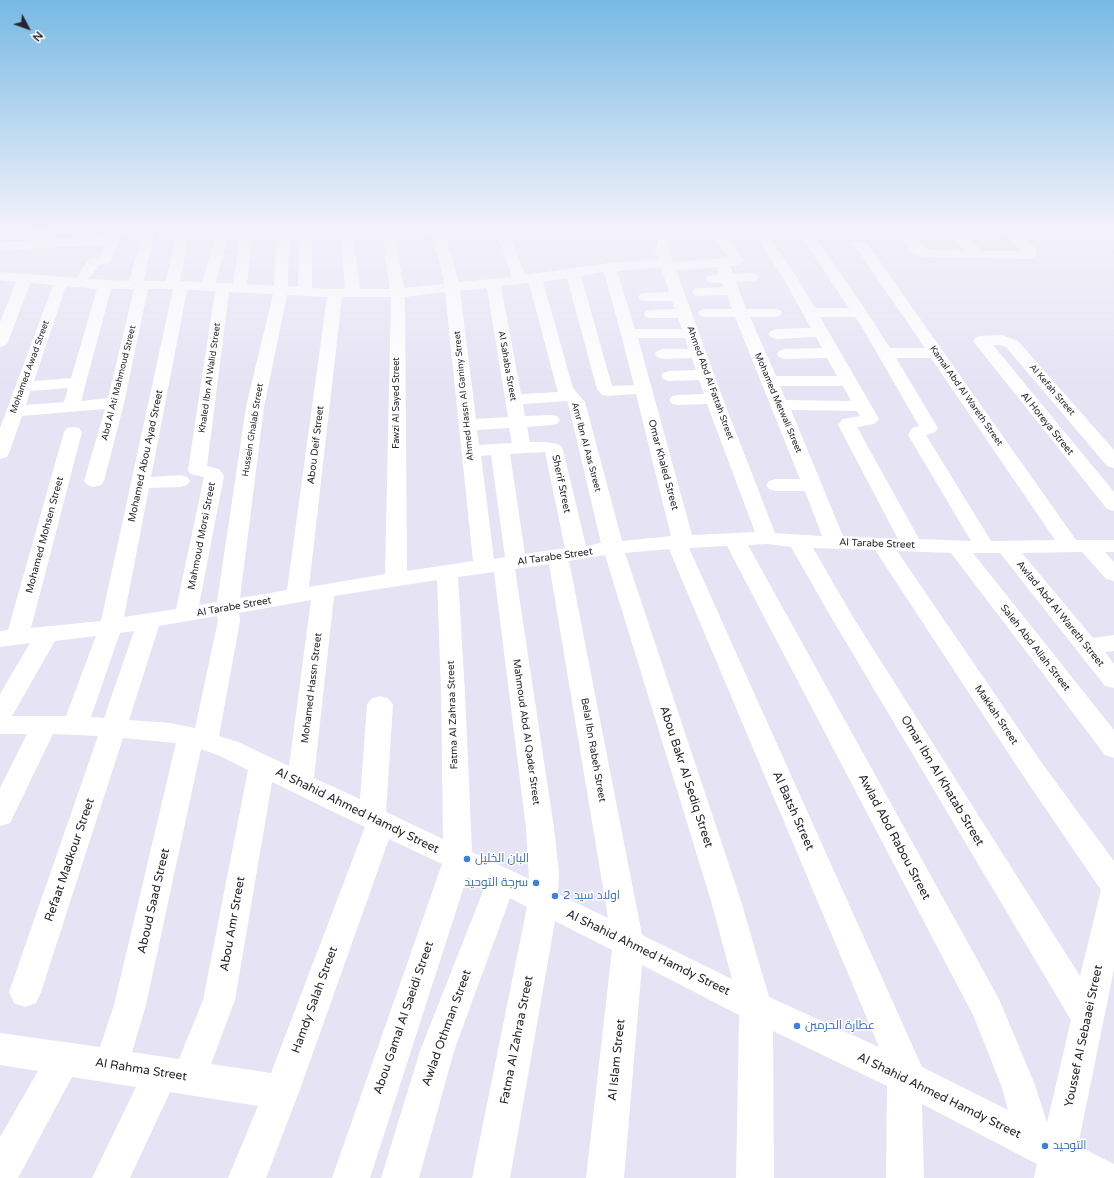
<!DOCTYPE html>
<html>
<head>
<meta charset="utf-8">
<style>
  body { margin:0 }
  #map { position:relative; width:1114px; height:1178px; overflow:hidden; background:#e5e3f4; font-family:"Varela Round",sans-serif }
  canvas { display:block }
  .north { position:absolute; left:8px; top:8px; width:40px; height:40px; -webkit-text-stroke:3px #fff; paint-order:stroke; rotate:131deg; font-size:11px; font-weight:700; line-height:16px; text-align:center; color:#26252c }
  .north::after { content:''; display:block; margin:auto; width:14px; height:18px; background:#26252c; clip-path:polygon(50% 0,100% 100%,50% 72%,0 100%) }
</style>
</head>
<body>
<div id="map">
<canvas width="1114" height="1178"></canvas>
<div class="north">N</div>
</div>
<script>
const c = document.querySelector('canvas').getContext('2d');
c.lineJoin = 'round';
const toPath = rows => new Path2D(rows.map(r => 'M' + r).join(''));
function paint(path, color) { c.fillStyle = color; c.fill(path, 'evenodd'); }
function strokePath(path, color, width, dash) { c.strokeStyle = color; c.lineWidth = width; c.lineCap = dash ? 'butt' : 'round'; c.setLineDash(dash || []); c.stroke(path); }
function drawText(font, color, halo, rows, align = 'center') {
  c.font = font + ' "Varela Round",Cairo,sans-serif'; c.lineWidth = 3; c.setLineDash([]); c.textBaseline = 'middle'; c.strokeStyle = halo; c.fillStyle = color; for (const [text, x, y, turn = 0] of rows) {
    c.save(); c.translate(x, y); c.rotate((+turn || 0) * Math.PI / 180); c.textAlign = isNaN(turn) ? turn : align; if (halo) c.strokeText(text, 0, 0); c.fillText(text, 0, 0); c.restore();
  }
}
paint(toPath([
  [28,227,55,227,53,230,49,231,34,232,30,231,28,227],
  [112,227,124,228,111,260,109,263,99,265,89,279,129,281,144,227,156,227,143,281,166,281,178,227,190,227,180,281,202,282,218,227,230,227,216,283,233,283,242,227,254,227,247,284,274,286,277,227,289,227,288,286,298,287,300,227,312,227,312,288,335,289,345,289,340,227,352,227,360,289,390,289,381,227,393,227,404,288,444,284,439,259,428,227,440,227,453,259,458,282,512,277,495,227,507,227,525,275,609,263,658,259,655,251,659,239,655,227,667,227,671,239,669,251,673,262,728,258,709,227,722,227,744,261,742,264,730,266,733,274,752,273,757,274,759,277,757,280,752,281,736,282,746,309,775,309,780,310,782,313,780,316,775,317,750,317,776,376,837,376,827,358,785,359,779,357,777,354,779,351,785,349,822,348,816,337,776,339,771,337,768,334,771,331,776,329,811,328,782,276,749,227,762,227,796,276,815,308,849,308,795,227,808,227,867,312,890,348,925,348,854,245,856,242,861,241,866,242,1076,540,1114,540,1114,552,1105,552,1114,562,1114,581,1106,579,1082,552,1022,553,1093,638,1114,635,1114,651,1105,652,1114,664,1114,688,1105,686,1000,553,973,553,1114,730,1114,758,1105,755,951,553,897,551,1044,766,1114,861,1114,969,1078,1146,1114,1164,1114,1178,1034,1178,1037,1164,922,1104,924,1178,886,1178,887,1086,773,1031,774,1178,736,1178,739,1015,642,965,624,1178,586,1178,612,950,555,921,510,1178,472,1178,527,907,510,898,454,1051,419,1178,381,1178,420,1051,485,886,467,877,370,1178,332,1178,442,864,389,839,299,1092,266,1178,228,1178,258,1106,170,1092,130,1178,92,1178,136,1087,72,1077,18,1178,0,1178,0,1137,38,1071,0,1065,0,1033,100,1047,114,1005,176,743,123,738,41,992,36,1003,25,1007,14,1003,9,992,98,736,53,734,10,823,0,826,0,788,27,734,0,734,0,694,30,643,0,647,0,631,8,630,64,432,67,428,73,427,79,428,82,432,31,628,101,621,173,289,148,289,124,403,104,481,101,485,94,487,87,485,84,481,105,409,22,416,9,453,7,457,0,459,0,428,53,285,30,283,8,342,6,345,0,347,0,322,16,282,0,280,0,272,76,278,89,259,99,257,104,245,0,250,0,242,107,237,112,227],
  [661,267,669,292,645,293,640,294,638,297,640,300,645,301,672,301,675,309,651,310,646,311,644,314,646,317,651,318,678,318,682,329,635,329,617,271,661,267],
  [717,267,719,274,708,276,706,279,708,282,713,283,722,283,724,287,699,288,694,289,692,292,694,295,699,296,727,295,732,309,705,309,700,310,698,313,700,316,705,317,735,317,800,479,776,479,769,481,766,485,769,489,776,491,805,491,822,536,775,533,723,399,676,270,717,267],
  [604,272,621,334,634,385,612,386,581,276,604,272],
  [567,278,597,389,602,395,608,396,636,394,671,536,622,541,585,402,573,388,543,282,567,278],
  [529,283,557,389,558,392,521,394,501,286,529,283],
  [66,286,97,289,71,378,34,381,66,286],
  [487,288,508,417,476,419,460,291,487,288],
  [111,289,134,289,108,398,81,401,111,289],
  [187,290,215,291,188,470,190,474,204,477,176,609,124,617,149,488,180,487,187,485,190,481,187,477,180,475,151,477,187,290],
  [229,292,273,294,246,407,217,602,199,605,224,476,219,469,207,466,229,292],
  [445,292,473,561,407,571,405,297,445,292],
  [287,295,327,297,287,590,240,598,264,407,287,295],
  [342,297,391,297,385,574,309,587,342,297],
  [820,317,855,317,862,327,919,426,912,428,908,435,971,541,919,539,857,427,874,424,879,419,820,317],
  [638,338,685,338,688,349,663,349,657,351,655,354,657,357,663,359,692,358,696,370,669,371,663,373,661,376,663,379,669,381,699,380,704,394,678,395,672,396,669,400,672,404,678,405,707,404,755,532,692,535,638,338],
  [896,358,931,358,1055,540,991,541,926,435,935,432,938,428,896,358],
  [780,386,843,386,851,401,786,400,780,386],
  [68,388,64,402,26,405,30,391,68,388],
  [566,401,568,403,601,543,586,546,563,450,561,446,558,444,545,442,530,442,527,427,551,425,557,424,560,420,557,416,551,415,525,416,523,404,566,401],
  [791,410,857,411,860,416,843,419,838,425,898,539,843,536,791,410],
  [509,428,512,443,479,445,477,430,509,428],
  [545,452,565,548,525,554,510,454,545,452],
  [491,455,505,557,494,559,481,456,491,455],
  [767,544,791,547,831,617,1071,1020,1047,1123,1035,1085,999,999,748,545,767,544],
  [727,546,974,1017,1001,1085,1008,1110,922,1067,689,548,727,546],
  [813,548,875,550,1026,780,1101,890,1080,976,853,617,813,548],
  [669,549,879,1047,769,997,741,901,625,553,669,549],
  [605,555,711,901,732,979,642,935,569,561,605,555],
  [549,564,608,918,558,894,559,872,554,828,515,569,549,564],
  [494,572,526,828,529,879,472,852,465,692,458,577,494,572],
  [437,580,441,692,443,839,386,812,393,705,389,699,380,696,371,699,367,705,360,799,314,778,334,596,437,580],
  [311,600,289,766,238,742,219,736,240,621,239,613,311,600],
  [217,616,218,621,195,728,170,723,129,720,159,626,217,616],
  [134,631,104,718,91,717,120,633,134,631],
  [96,636,66,716,12,716,55,641,96,636],
  [201,749,220,756,248,770,203,1000,179,1059,132,1052,146,1005,201,749],
  [272,782,365,827,271,1073,211,1064,235,1000,272,782],
  [891,227,904,227,926,249,966,251,947,227,960,227,981,251,1022,251,997,227,1011,227,1035,248,1037,253,1033,258,1028,259,924,257,914,254,891,227],
  [1002,335,1018,341,1114,450,1114,468,1107,466,1006,347,1000,345,993,345,1114,492,1114,511,1107,509,973,341,975,338,981,336,1002,335]
]), '#fff');
const sky = c.createLinearGradient(0, 0, 0, 392);
sky.addColorStop(0, '#77b9e4');
sky.addColorStop(0.58, '#f3f2fa');
sky.addColorStop(1, '#f3f2fa00');
c.fillStyle = sky;
c.fillRect(0, 0, 1114, 392);
for (const [x, y, r, color] of [
  [467,859,4,"#3f7fe0"],
  [536,883,4,"#3f7fe0"],
  [555,896,4,"#3f7fe0"],
  [797,1026,4,"#3f7fe0"],
  [1045,1146,4,"#3f7fe0"]
]) { const dot = new Path2D(); dot.arc(x, y, r, 0, 2 * Math.PI); c.fillStyle = color; c.fill(dot); strokePath(dot, '#fff', 1.5); }
drawText('9px', '#26252c', '#fff', [
  ["Al Sahaba Street",507,366,80],
  ["Mohamed Awad Street",30,367,-70],
  ["Khaled Ibn Al Walid Street",210,378,-82],
  ["Abd Al Ati Mahmoud Street",119,383,-76],
  ["Ahmed Abd Al Fattah Street",710,383,70],
  ["Al Kefah Street",1052,390,49],
  ["Ahmed Hassn Al Ganiny Street",464,396,-96],
  ["Kamal Abd Al Wareth Street",966,396,55],
  ["Fawzi Al Sayed Street",397,403,-90],
  ["Mohamed Metwali Street",778,403,67],
  ["Hussein Ghalab Street",253,430,-81],
  ["Amr Ibn Al Aas Street",586,447,75]
]);
drawText('10px', '#26252c', '#fff', [
  ["Al Horeya Street",1047,424,51],
  ["Abou Deif Street",316,445,-83],
  ["Mohamed Abou Ayad Street",146,456,-78],
  ["Omar Khaled Street",663,465,75],
  ["Sherif Street",561,484,78],
  ["Mohamed Mohsen Street",45,535,-75],
  ["Mahmoud Morsi Street",202,536,-79],
  ["Al Tarabe Street",877,544,2],
  ["Al Tarabe Street",555,557,-8],
  ["Al Tarabe Street",234,607,-10],
  ["Awlad Abd Al Wareth Street",1060,614,51],
  ["Saleh Abd Allah Street",1035,648,52],
  ["Mohamed Hassn Street",312,688,-83],
  ["Fatma Al Zahraa Street",453,715,-92],
  ["Makkah Street",996,715,56],
  ["Mahmoud Abd Al Qader Street",526,732,82],
  ["Belal Ibn Rabeh Street",593,750,80]
]);
drawText('12px', '#26252c', '#fff', [
  ["Abou Bakr Al Sediq Street",686,777,72],
  ["Omar Ibn Al Khatab Street",942,781,59],
  ["Al Shahid Ahmed Hamdy Street",357,811,26],
  ["Al Batsh Street",793,811,66],
  ["Awlad Abd Rabou Street",894,837,62],
  ["Refaat Madkour Street",70,860,-71],
  ["Aboud Saad Street",154,901,-77],
  ["Abou Amr Street",233,924,-80],
  ["Al Shahid Ahmed Hamdy Street",648,953,26],
  ["Hamdy Salah Street",315,1000,-70],
  ["Abou Gamal Al Saeidi Street",404,1018,-71],
  ["Awlad Othman Street",447,1028,-70],
  ["Youssef Al Sebaaei Street",1084,1036,-78],
  ["Fatma Al Zahraa Street",517,1040,-79],
  ["Al Islam Street",617,1060,-84],
  ["Al Rahma Street",141,1070,9],
  ["Al Shahid Ahmed Hamdy Street",939,1096,26]
]);
drawText('12px', '#366cbe', '#fff', [
  ["البان الخليل",475,859],
  ["سرجة التوحيد",528,883,"right"],
  ["اولاد سيد 2",563,896],
  ["عطارة الحرمين",805,1026],
  ["التوحيد",1053,1146]
], 'left');
</script>
</body>
</html>
